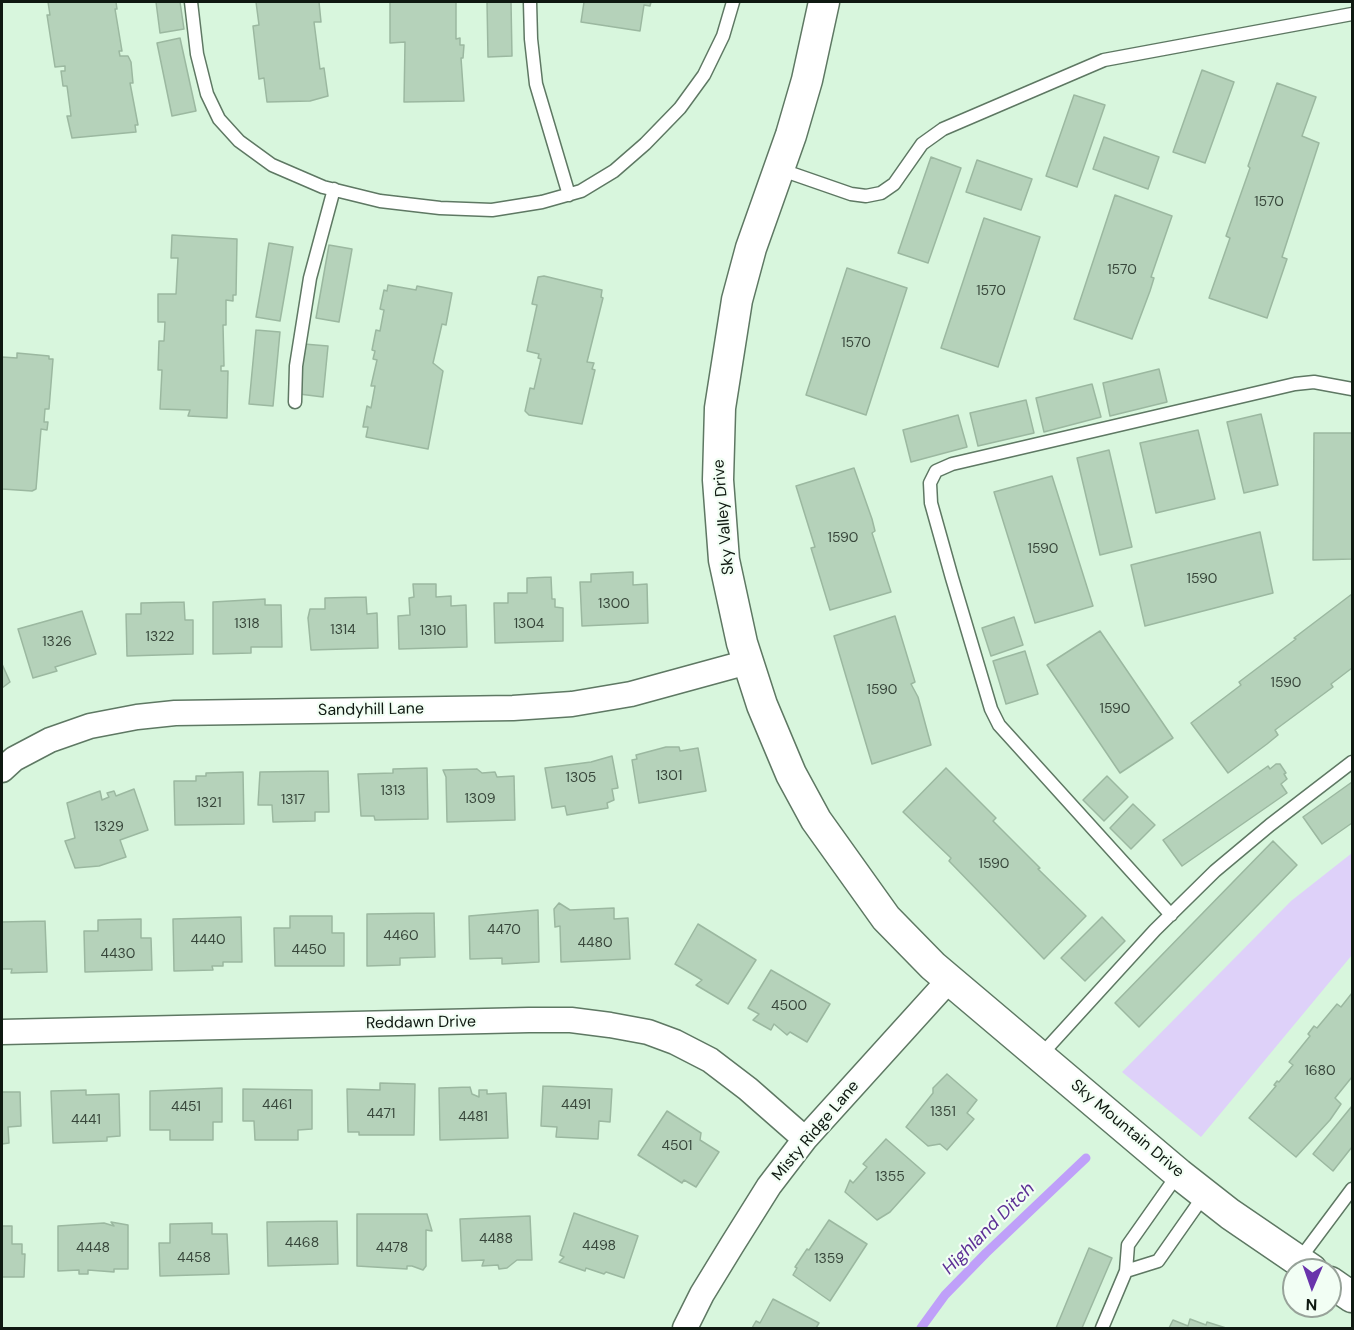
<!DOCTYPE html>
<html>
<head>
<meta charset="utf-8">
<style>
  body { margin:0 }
  #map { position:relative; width:1354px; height:1330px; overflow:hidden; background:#d8f6dd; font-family:"DM Sans",sans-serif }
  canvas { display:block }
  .frame { position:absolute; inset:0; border:3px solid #0f1911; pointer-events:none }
  .north { position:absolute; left:1282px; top:1258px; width:60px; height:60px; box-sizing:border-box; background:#f2fef4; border:2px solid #97a299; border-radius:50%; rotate:182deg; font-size:16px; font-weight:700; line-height:24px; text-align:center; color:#0f1911 }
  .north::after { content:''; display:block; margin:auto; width:21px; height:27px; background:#6934ab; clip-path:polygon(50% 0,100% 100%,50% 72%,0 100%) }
</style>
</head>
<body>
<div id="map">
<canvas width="1354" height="1330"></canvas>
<div class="frame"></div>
<div class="north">N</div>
</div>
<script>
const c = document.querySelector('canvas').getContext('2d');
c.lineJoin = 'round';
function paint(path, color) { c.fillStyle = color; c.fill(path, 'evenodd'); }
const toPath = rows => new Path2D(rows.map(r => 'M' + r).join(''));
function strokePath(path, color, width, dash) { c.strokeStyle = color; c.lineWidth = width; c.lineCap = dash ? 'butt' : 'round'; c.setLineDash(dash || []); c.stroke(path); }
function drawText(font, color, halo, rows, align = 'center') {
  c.font = font + ' "DM Sans",sans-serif'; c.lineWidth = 4.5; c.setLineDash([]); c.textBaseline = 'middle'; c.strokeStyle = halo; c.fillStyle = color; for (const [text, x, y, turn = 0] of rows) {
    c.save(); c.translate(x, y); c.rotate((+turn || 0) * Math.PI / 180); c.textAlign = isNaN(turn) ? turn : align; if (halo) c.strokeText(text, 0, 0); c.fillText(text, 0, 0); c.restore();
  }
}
paint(toPath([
  [1352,853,1352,955,1201,1137,1122,1072,1291,901]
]), '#ded1f9');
strokePath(toPath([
  [921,1328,945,1295,986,1253,1086,1158]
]), '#bfa0f9', 9);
const building = toPath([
  [48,2,116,2,117,9,115,9,122,51,119,51,120,56,128,56,131,62,133,83,130,83,138,125,135,125,136,132,72,138,67,116,71,116,67,86,63,86,61,71,65,71,65,66,55,67,47,15,50,15,48,2],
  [156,2,180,2,184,29,160,33,156,2],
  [256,2,319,2,321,22,314,22,320,69,324,68,328,96,310,101,267,102,264,78,259,79,253,26,259,25,256,2],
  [390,2,456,2,456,39,460,38,460,45,464,45,463,58,461,58,464,101,404,102,405,42,390,43,390,2],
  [487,2,511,2,512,56,488,57,487,2],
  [584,2,651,2,650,6,644,5,640,31,581,22,584,2],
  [180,38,196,111,172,116,157,43,180,38],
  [1202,70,1234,82,1205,163,1173,152,1202,70],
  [1277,83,1316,97,1302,136,1319,143,1282,257,1287,259,1267,318,1209,298,1230,238,1226,236,1250,168,1248,166,1277,83],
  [1074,95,1105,105,1077,187,1046,176,1074,95],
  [1104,137,1159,157,1148,189,1093,169,1104,137],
  [931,157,961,168,928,263,898,253,931,157],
  [977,160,1032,179,1021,210,966,192,977,160],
  [1115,195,1172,216,1151,277,1154,278,1150,291,1132,339,1074,319,1115,195],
  [984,218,1040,237,998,367,941,348,984,218],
  [172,235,237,239,236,295,233,295,233,301,226,300,226,325,223,325,224,366,221,366,221,371,228,371,227,418,188,416,190,410,160,409,162,370,158,370,159,341,164,341,165,322,158,322,158,294,176,294,178,258,171,258,172,235],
  [269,243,293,247,280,321,256,317,269,243],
  [329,245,352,249,339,322,316,318,329,245],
  [847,268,907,288,866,415,806,395,847,268],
  [544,276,602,290,601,297,603,298,587,362,594,363,592,369,595,370,582,424,529,415,525,411,530,388,534,389,541,359,538,358,539,354,527,351,537,305,532,304,538,277,544,276],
  [388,285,416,290,417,286,452,293,446,325,442,324,433,363,443,371,428,449,366,437,368,427,363,427,367,406,371,408,375,386,371,386,377,360,373,359,375,351,372,350,376,330,380,331,384,310,380,309,384,290,387,291,388,285],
  [256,330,280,332,273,406,249,404,256,330],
  [304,344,328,346,323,397,299,394,304,344],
  [17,353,49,356,49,359,53,359,49,409,45,409,44,422,48,422,47,430,41,429,36,489,32,491,2,489,2,357,17,358,17,353],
  [1159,369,1167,402,1110,416,1103,383,1159,369],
  [1092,384,1101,417,1044,432,1036,398,1092,384],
  [1026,400,1034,433,978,446,970,413,1026,400],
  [1261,414,1278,485,1244,493,1227,422,1261,414],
  [958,415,967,447,911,462,903,430,958,415],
  [1198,430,1215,499,1156,513,1140,443,1198,430],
  [1314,433,1352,433,1352,559,1313,560,1314,433],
  [1109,450,1132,547,1100,555,1077,458,1109,450],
  [854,468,872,519,875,531,872,533,891,592,830,610,811,548,815,547,796,486,854,468],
  [1052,476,1093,606,1035,623,994,492,1052,476],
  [1260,532,1273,593,1145,626,1131,565,1260,532],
  [633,572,633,585,647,584,648,623,582,626,580,582,591,582,591,574,633,572],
  [551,577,552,599,555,599,555,607,563,608,563,641,495,643,494,603,508,603,508,593,527,593,527,578,551,577],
  [413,584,436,584,436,597,451,596,451,606,466,605,467,647,399,649,398,616,410,615,409,598,414,597,413,584],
  [1352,594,1352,668,1331,684,1333,687,1275,730,1278,735,1267,744,1228,773,1191,723,1241,685,1239,682,1296,639,1294,638,1352,594],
  [366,597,367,614,377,613,378,648,311,650,308,618,310,609,325,609,325,598,366,597],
  [265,599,265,605,281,605,282,647,251,647,251,653,213,654,213,602,265,599],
  [184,602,185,620,193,620,193,654,127,656,126,614,141,614,141,603,184,602],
  [82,611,96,654,55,667,57,671,33,678,18,629,82,611],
  [895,616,915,682,911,684,918,697,931,745,872,764,834,636,895,616],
  [1014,617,1023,645,991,656,982,628,1014,617],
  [1100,631,1173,738,1120,773,1047,665,1100,631],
  [1025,651,1038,694,1006,704,993,661,1025,651],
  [2,664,10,682,2,688,2,664],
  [666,747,679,747,680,751,698,748,706,791,639,803,632,760,637,759,636,755,666,747],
  [612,756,618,788,612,789,614,800,607,803,608,808,567,815,565,806,552,808,545,768,591,762,612,756],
  [1276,764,1280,764,1286,773,1284,774,1287,779,1281,784,1287,793,1182,866,1163,840,1268,766,1270,769,1276,764],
  [427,768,428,819,375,820,374,816,361,816,358,774,393,773,393,769,427,768],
  [946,768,996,818,993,821,1040,868,1038,869,1086,916,1044,959,949,861,951,858,903,812,946,768],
  [477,769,482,773,495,772,497,777,514,776,515,820,447,822,446,777,443,770,477,769],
  [328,771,329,812,315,812,315,821,273,822,272,805,258,805,260,772,328,771],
  [243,772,244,824,175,825,174,781,196,781,196,776,206,776,206,773,243,772],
  [1107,776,1128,797,1104,821,1083,800,1107,776],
  [1352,782,1352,823,1322,844,1303,817,1352,782],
  [134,789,148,830,120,840,126,857,99,866,75,868,65,841,75,838,67,803,100,791,102,800,109,797,107,793,114,791,116,796,134,789],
  [1133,804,1155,825,1131,849,1110,828,1133,804],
  [1273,841,1297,865,1139,1027,1115,1003,1273,841],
  [559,903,570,910,614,908,614,919,628,918,630,959,561,962,560,926,555,927,554,909,559,903],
  [538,910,539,962,502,964,502,958,470,959,469,916,538,910],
  [434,913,435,957,400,958,400,965,367,966,367,914,434,913],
  [290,916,332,916,332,933,344,933,344,966,275,966,274,928,290,928,290,916],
  [241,917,242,962,223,962,223,966,212,966,213,970,174,971,173,919,241,917],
  [1102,917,1125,941,1085,981,1061,958,1102,917],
  [141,919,141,938,151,938,152,970,85,972,84,931,98,931,98,920,141,919],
  [45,921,47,972,11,973,12,969,2,969,2,922,45,921],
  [698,924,756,960,728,1004,696,985,702,980,675,964,698,924],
  [771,970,830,1004,807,1042,790,1032,787,1035,774,1024,771,1030,753,1020,759,1014,748,1008,771,970],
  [1352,993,1352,1077,1335,1098,1341,1104,1330,1120,1296,1157,1249,1118,1276,1086,1274,1085,1277,1081,1279,1082,1293,1065,1289,1062,1310,1036,1308,1034,1314,1026,1317,1028,1337,1004,1341,1007,1352,993],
  [947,1074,977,1100,967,1113,974,1119,947,1150,940,1144,928,1146,906,1127,933,1093,933,1088,947,1074],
  [380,1083,415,1084,414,1135,359,1135,359,1132,348,1132,347,1089,380,1090,380,1083],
  [543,1086,612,1089,610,1122,599,1121,598,1139,556,1137,557,1127,541,1126,543,1086],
  [470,1087,472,1094,479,1097,479,1090,487,1090,487,1094,506,1093,508,1138,440,1140,439,1088,470,1087],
  [222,1088,222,1122,213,1122,213,1140,170,1140,170,1130,150,1130,150,1091,222,1088],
  [243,1089,312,1090,312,1129,298,1130,298,1140,255,1140,254,1121,243,1121,243,1089],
  [86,1090,86,1095,119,1094,120,1136,107,1137,107,1141,53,1143,51,1091,86,1090],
  [2,1092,20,1092,21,1126,8,1127,9,1143,2,1144,2,1092],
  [1352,1106,1352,1147,1333,1171,1313,1154,1352,1106],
  [667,1111,701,1133,700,1140,719,1152,696,1187,684,1180,682,1183,638,1155,667,1111],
  [886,1139,925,1173,890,1212,877,1220,845,1192,850,1180,853,1183,867,1167,863,1164,886,1139],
  [574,1213,638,1236,624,1278,606,1272,604,1274,586,1268,585,1271,559,1262,564,1257,560,1255,574,1213],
  [357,1214,427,1214,432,1231,426,1230,426,1266,423,1270,412,1266,407,1266,407,1269,357,1266,357,1214],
  [530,1216,532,1260,517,1260,507,1268,499,1269,498,1265,482,1266,484,1260,462,1261,460,1219,530,1216],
  [829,1220,867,1244,830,1301,793,1275,797,1268,795,1267,807,1249,809,1250,829,1220],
  [337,1221,338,1264,268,1266,267,1222,337,1221],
  [111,1222,128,1225,128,1269,114,1269,114,1272,88,1270,88,1274,79,1274,79,1270,58,1271,58,1226,104,1223,114,1226,111,1222],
  [212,1223,212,1234,227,1234,229,1274,160,1276,159,1243,170,1243,170,1224,212,1223],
  [2,1226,12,1226,12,1244,22,1244,22,1254,25,1254,24,1277,2,1277,2,1226],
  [1089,1248,1112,1258,1082,1328,1056,1328,1089,1248],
  [773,1299,819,1323,816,1328,752,1328,756,1321,760,1323,773,1299],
  [1190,1319,1206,1325,1207,1322,1226,1328,1169,1328,1173,1320,1188,1326,1190,1319]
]);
paint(building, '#b5d2ba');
strokePath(building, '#9bb8a0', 1.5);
const service = toPath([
  [191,2,197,54,207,94,219,119,239,141,272,165,323,187,380,201,440,208,492,210,542,202,581,191,614,171,645,144,680,108,704,75,723,36,733,2],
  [530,2,531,39,536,84,569,195],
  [779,169,851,194,866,196,881,193,894,184,922,144,943,129,1104,60,1352,14],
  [295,402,296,366,310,278,334,189],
  [1171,915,999,725,991,709,952,578,931,503,930,483,936,471,952,464,1295,384,1314,382,1352,389],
  [1040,1056,1155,930,1215,871,1270,825,1352,762],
  [1299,1260,1352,1189],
  [1126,1271,1158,1261,1205,1194],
  [1102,1328,1126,1271,1128,1245,1178,1174]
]);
const minor = toPath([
  [2,770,14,759,50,740,90,726,137,717,175,713,513,708,572,704,631,694,748,662],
  [2,1032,529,1020,571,1020,610,1025,648,1032,675,1042,710,1060,748,1089,805,1139],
  [685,1328,702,1294,732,1245,769,1186,805,1139,949,980]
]);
const tertiary = toPath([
  [824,2,807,80,791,135,751,248,737,300,720,408,718,480,724,560,742,643,762,705,791,774,816,820,886,918,933,966,1179,1174,1230,1214,1312,1270],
  [1330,1282,1352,1297]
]);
strokePath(service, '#5e7863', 15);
strokePath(minor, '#5e7863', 27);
strokePath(tertiary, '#5e7863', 33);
strokePath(service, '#fff', 12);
strokePath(minor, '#fff', 24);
strokePath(tertiary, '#fff', 30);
drawText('14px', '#38473b', null, [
  ["1570",1269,202],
  ["1570",1122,270],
  ["1570",991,291],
  ["1570",856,343],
  ["1590",843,538],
  ["1590",1043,549],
  ["1590",1202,579],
  ["1300",614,604],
  ["1318",247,624],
  ["1304",529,624],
  ["1314",343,630],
  ["1310",433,631],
  ["1322",160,637],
  ["1326",57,642],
  ["1590",1286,683],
  ["1590",882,690],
  ["1590",1115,709],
  ["1301",669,776],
  ["1305",581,778],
  ["1313",393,791],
  ["1309",480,799],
  ["1317",293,800],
  ["1321",209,803],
  ["1329",109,827],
  ["1590",994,864],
  ["4470",504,930],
  ["4460",401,936],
  ["4440",208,940],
  ["4480",595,943],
  ["4450",309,950],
  ["4430",118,954],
  ["4500",789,1006],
  ["1680",1320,1071],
  ["4461",277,1105],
  ["4491",576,1105],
  ["4451",186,1107],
  ["1351",943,1112],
  ["4471",381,1114],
  ["4481",473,1117],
  ["4441",86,1120],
  ["4501",677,1146],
  ["1355",890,1177],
  ["4488",496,1239],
  ["4468",302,1243],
  ["4498",599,1246],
  ["4448",93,1248],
  ["4478",392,1248],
  ["4458",194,1258],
  ["1359",829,1259]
]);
drawText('16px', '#0f1911', '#f2fef4', [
  ["Sky Valley Drive",724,517,-95],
  ["Sandyhill Lane",371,710,-1],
  ["Reddawn Drive",421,1023,-1],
  ["Sky Mountain Drive",1127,1129,40],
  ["Misty Ridge Lane",816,1131,-50]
]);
drawText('italic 18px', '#5d3196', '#f2fef4', [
  ["Highland Ditch",989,1229,-45]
]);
</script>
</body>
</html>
